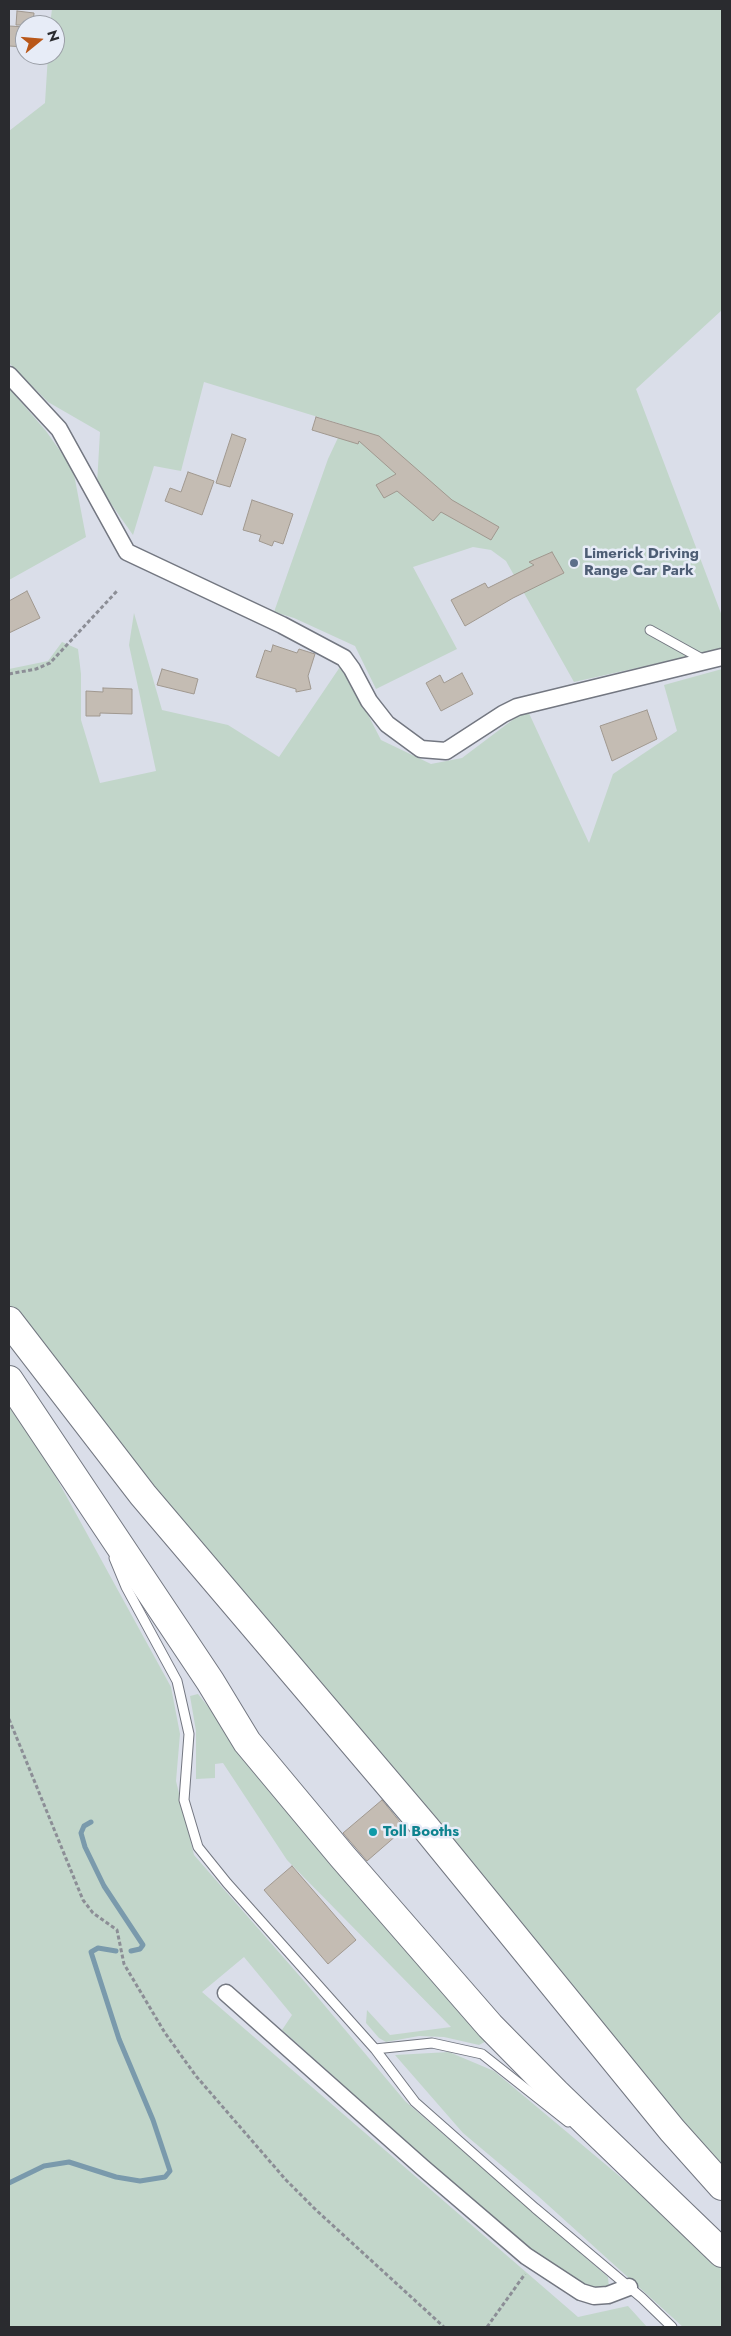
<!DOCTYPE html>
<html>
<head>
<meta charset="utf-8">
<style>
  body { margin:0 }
  #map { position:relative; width:731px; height:2336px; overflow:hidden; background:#dadee9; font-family:Jost,sans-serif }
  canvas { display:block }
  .frame { position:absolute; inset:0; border:10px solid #2a2b2f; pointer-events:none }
  .north { position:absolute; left:15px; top:15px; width:50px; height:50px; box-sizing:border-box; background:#e7ecf7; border:1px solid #9b9fa7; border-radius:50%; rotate:73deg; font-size:14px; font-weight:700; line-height:20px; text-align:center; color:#2a2b2f }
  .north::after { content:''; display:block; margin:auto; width:18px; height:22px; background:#b95719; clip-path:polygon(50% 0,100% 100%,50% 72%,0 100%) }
</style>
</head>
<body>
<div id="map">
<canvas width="731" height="2336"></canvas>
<div class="frame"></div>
<div class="north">N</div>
</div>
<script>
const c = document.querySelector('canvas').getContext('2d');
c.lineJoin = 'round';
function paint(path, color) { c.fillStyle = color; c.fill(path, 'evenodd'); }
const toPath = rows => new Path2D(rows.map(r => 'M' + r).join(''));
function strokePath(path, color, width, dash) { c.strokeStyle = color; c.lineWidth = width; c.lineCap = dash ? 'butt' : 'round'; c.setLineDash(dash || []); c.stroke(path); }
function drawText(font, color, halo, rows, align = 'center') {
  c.font = font + ' Jost,sans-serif'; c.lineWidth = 5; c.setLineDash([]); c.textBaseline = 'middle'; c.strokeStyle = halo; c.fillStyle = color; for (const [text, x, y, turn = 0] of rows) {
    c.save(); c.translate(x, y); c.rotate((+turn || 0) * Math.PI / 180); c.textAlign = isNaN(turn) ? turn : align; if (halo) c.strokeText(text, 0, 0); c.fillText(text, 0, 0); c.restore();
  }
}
paint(toPath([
  [52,9,722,9,722,310,636,389,722,616,722,649,574,682,506,561,491,550,473,547,413,567,457,649,376,689,355,646,294,618,274,612,328,459,344,425,204,382,181,471,154,466,133,535,97,484,100,432,48,402,9,363,9,131,45,103,48,55,55,55,55,25,50,25],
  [9,388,46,431,73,469,86,537,9,580],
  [134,613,162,710,228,725,279,757,342,664,381,740,431,764,462,758,527,709,589,843,613,774,677,731,664,685,722,669,722,2167,518,1923,359,1739,9,1312,9,669,48,661,62,642,78,649,81,674,81,720,100,783,156,771,129,645],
  [9,1398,46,1459,171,1687,180,1734,176,1781,194,1855,304,1981,405,2101,608,2277,609,2288,599,2289,581,2286,523,2246,282,2030,292,2015,244,1957,202,1992,578,2317,628,2306,647,2327,9,2327],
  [198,1694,364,1902,492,2038,479,2045,444,2037,419,2036,386,2042,379,2038,366,2023,367,2010,390,2035,451,2027,287,1860,223,1763,215,1764,215,1778,196,1779,196,1731,190,1696],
  [449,2052,494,2071,722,2262,722,2327,683,2327,538,2196,463,2133,395,2055]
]), '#c2d6ca');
strokePath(toPath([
  [91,1822,84,1826,81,1833,85,1847,104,1886,143,1945,140,1949,131,1951],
  [9,2183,44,2166,69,2162,116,2177,140,2181,165,2177,170,2171,153,2120,119,2039,91,1952,98,1948,116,1951]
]), '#7a9aac', 5);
const building = toPath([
  [17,11,34,13,33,25,16,25,17,11],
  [9,26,25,27,25,47,9,46,9,26],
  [316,417,379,436,452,500,499,527,491,540,441,512,433,521,397,491,384,498,376,485,396,474,359,441,358,444,312,430,316,417],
  [232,434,246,439,230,487,216,483,232,434],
  [188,472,214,481,202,515,165,501,170,488,181,492,188,472],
  [252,500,293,514,283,544,274,541,272,546,259,541,261,535,243,530,252,500],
  [552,552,564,573,513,598,465,626,451,600,485,583,488,588,534,565,529,562,552,552],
  [27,591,40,618,9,633,9,601,27,591],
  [273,645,297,653,299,649,315,654,308,676,311,689,296,692,296,689,256,677,265,650,271,652,273,645],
  [162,669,198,679,194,694,157,685,162,669],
  [462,673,473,694,441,711,426,683,440,675,444,683,462,673],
  [103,688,132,689,132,714,100,713,100,716,86,716,86,691,103,692,103,688],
  [647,710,657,739,612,761,600,726,647,710],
  [382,1800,405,1828,367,1861,343,1833,382,1800],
  [292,1866,356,1940,328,1964,264,1890,292,1866]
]);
paint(building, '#c4bcb3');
strokePath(building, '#a0988f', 1);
const service = toPath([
  [650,630,704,660],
  [114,1558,126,1587,177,1681,189,1734,184,1800,198,1847,227,1883,375,2049,415,2102,535,2208,642,2298,672,2327],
  [375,2049,432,2043,482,2054,568,2122]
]);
const minor = toPath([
  [9,375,59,429,127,552,282,625,344,658,352,669,369,701,387,724,421,749,446,751,503,714,517,707,722,657],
  [226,1993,422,2167,526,2256,581,2292,594,2296,608,2295,629,2287]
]);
const trunk = toPath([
  [9,1321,143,1495,426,1828,672,2130,722,2186],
  [9,1380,210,1681,247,1742,342,1856,490,2026,556,2093,722,2253]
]);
strokePath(service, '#737781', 11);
strokePath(minor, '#737781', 19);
strokePath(trunk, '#737781', 30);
strokePath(toPath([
  [9,674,36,669,50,663,117,591],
  [9,1719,83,1900,93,1913,117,1930,124,1964,165,2033,196,2076,286,2180,316,2210,444,2327],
  [487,2327,525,2274]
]), '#8c8e96', 3, [4, 2.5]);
strokePath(service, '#fff', 9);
strokePath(minor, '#fff', 16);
strokePath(trunk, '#fff', 28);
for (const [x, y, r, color] of [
  [574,563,5,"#5c6f8a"],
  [373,1832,5,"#0f9aa8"]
]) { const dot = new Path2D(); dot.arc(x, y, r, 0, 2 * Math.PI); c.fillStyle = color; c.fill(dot); strokePath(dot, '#e7ecf7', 2); }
drawText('bold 15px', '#4e5e75', '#e7ecf7', [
  ["Limerick Driving",584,554],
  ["Range Car Park",584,571]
], 'left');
drawText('bold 15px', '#0d838f', '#e7ecf7', [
  ["Toll Booths",383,1832]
], 'left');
</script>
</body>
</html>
